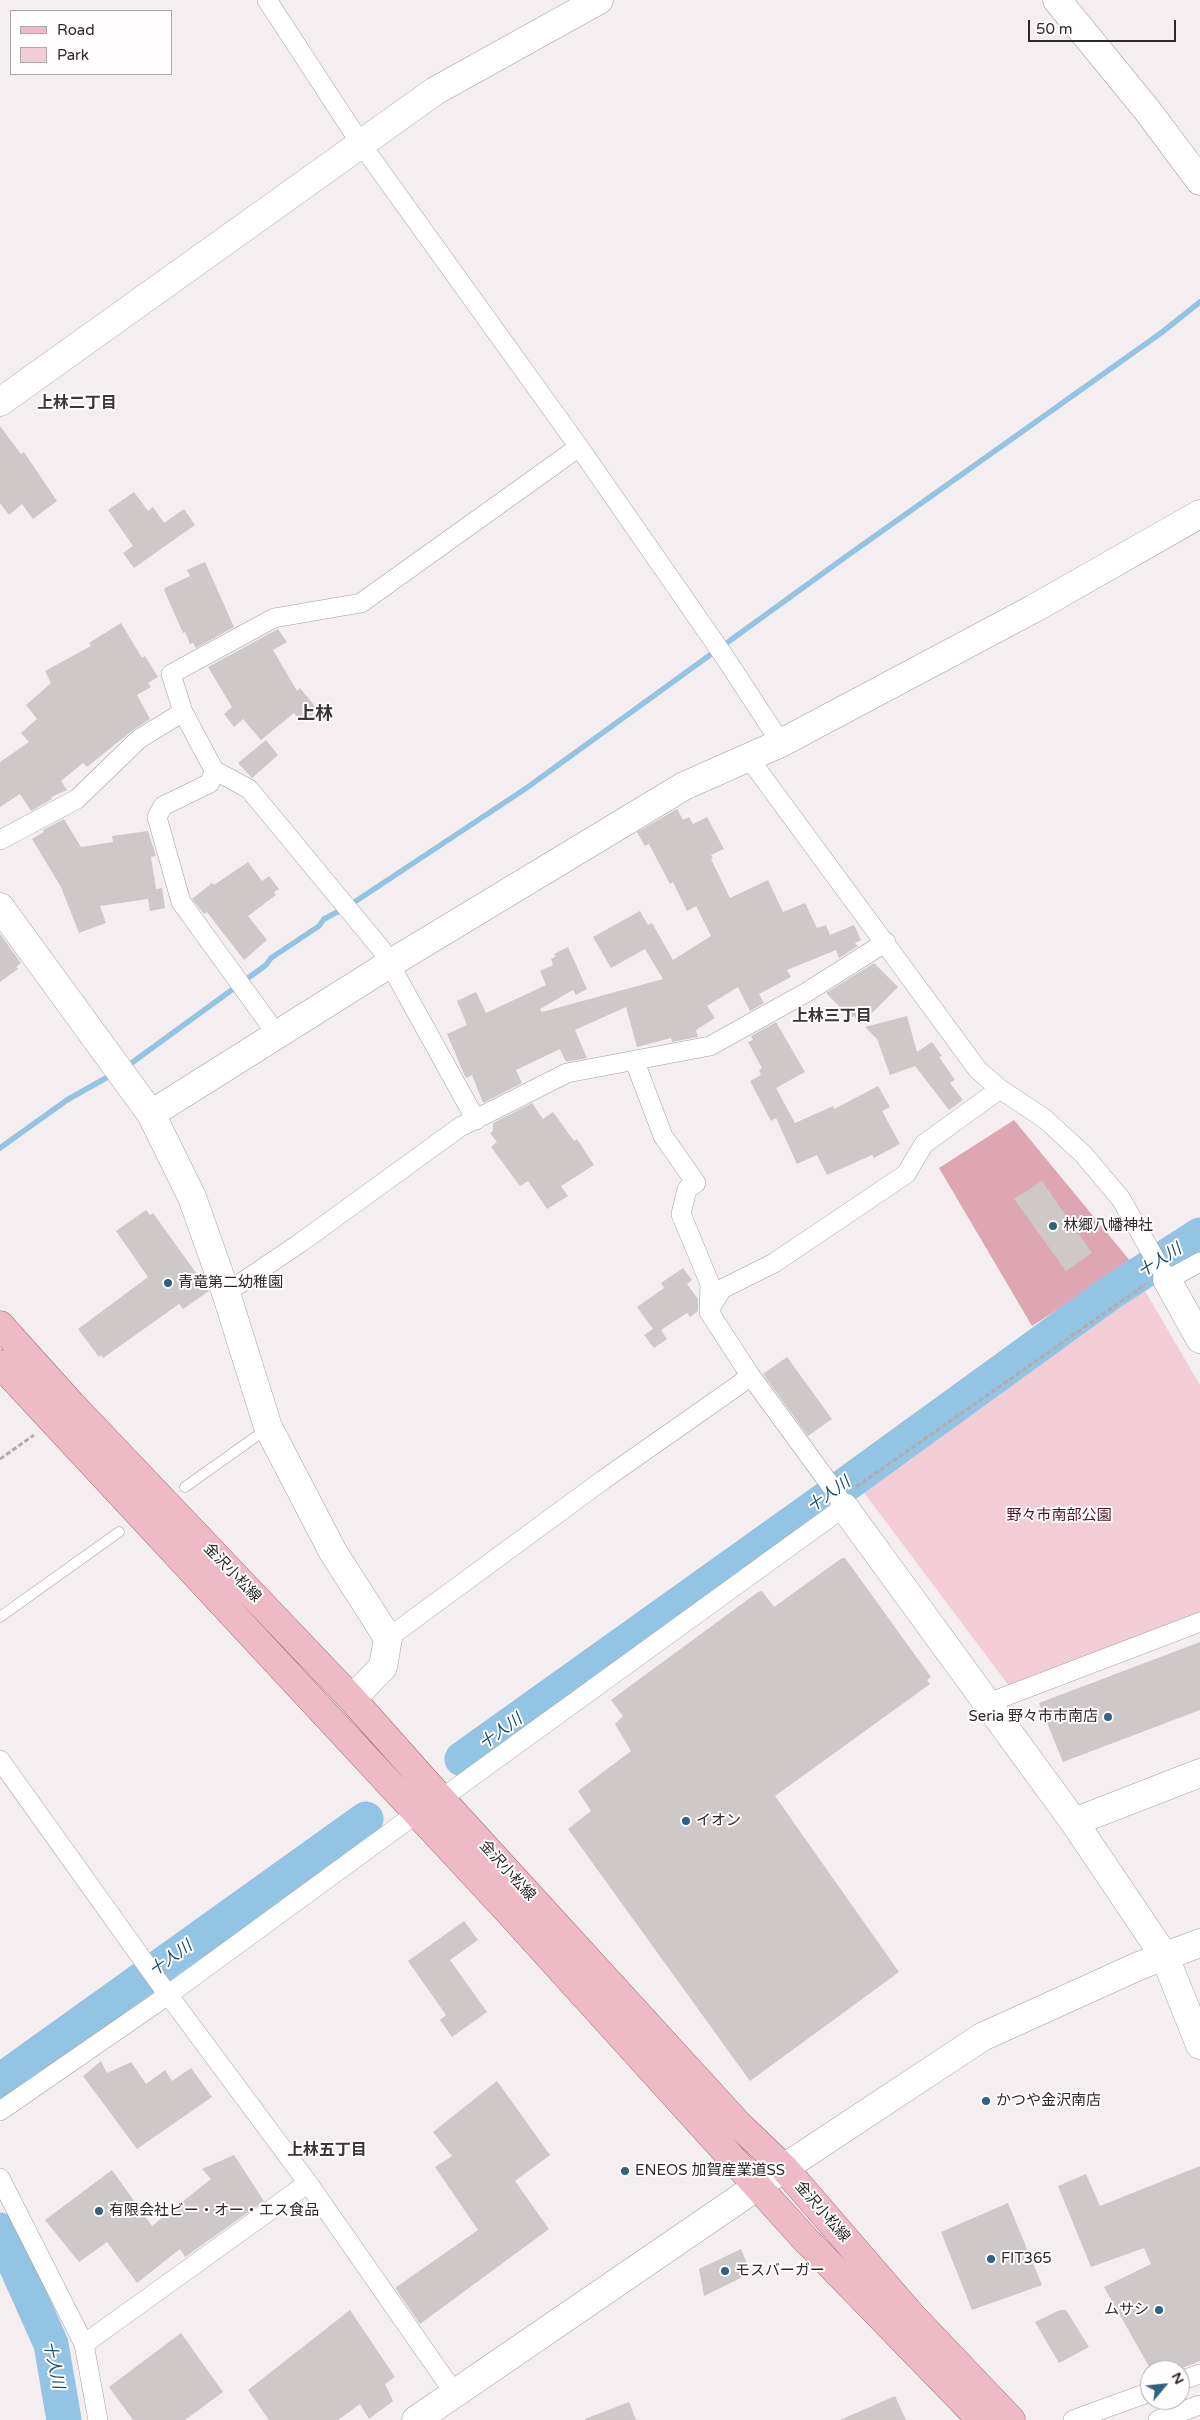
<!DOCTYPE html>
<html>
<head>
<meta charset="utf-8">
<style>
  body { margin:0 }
  #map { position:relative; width:1200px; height:2420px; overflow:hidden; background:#f5eef0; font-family:"Varela Round",sans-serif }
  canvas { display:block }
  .legend { position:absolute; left:10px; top:10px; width:162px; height:65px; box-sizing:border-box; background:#fffdfe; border:1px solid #aaa8a9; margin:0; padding:6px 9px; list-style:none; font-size:15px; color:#2b2929 }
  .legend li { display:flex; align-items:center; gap:10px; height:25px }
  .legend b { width:25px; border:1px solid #aaa8a9 }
  .north { position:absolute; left:1140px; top:2360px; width:50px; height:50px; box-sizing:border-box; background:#fffdfe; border:1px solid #aaa8a9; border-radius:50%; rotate:62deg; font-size:14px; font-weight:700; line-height:20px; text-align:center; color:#2b2929 }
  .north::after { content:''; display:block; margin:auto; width:18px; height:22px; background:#2f637f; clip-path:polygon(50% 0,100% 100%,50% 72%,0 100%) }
  .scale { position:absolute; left:1028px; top:20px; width:148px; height:22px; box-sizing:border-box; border:2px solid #2b2929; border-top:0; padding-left:6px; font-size:15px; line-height:18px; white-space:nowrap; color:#2b2929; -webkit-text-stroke:4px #fffdfe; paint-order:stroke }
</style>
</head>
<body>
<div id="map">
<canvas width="1200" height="2420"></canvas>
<ul class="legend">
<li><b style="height:6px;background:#eebac6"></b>Road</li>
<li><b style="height:14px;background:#f3cdd5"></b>Park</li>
</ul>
<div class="north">N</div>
<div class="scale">50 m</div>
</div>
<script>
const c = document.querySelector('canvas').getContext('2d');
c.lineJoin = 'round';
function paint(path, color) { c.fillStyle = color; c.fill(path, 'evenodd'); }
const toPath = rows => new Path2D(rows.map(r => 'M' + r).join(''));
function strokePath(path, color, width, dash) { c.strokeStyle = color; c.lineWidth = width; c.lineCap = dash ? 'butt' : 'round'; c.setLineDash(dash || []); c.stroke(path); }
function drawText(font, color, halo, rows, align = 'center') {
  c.font = font + ' "Varela Round","Noto Sans JP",sans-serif'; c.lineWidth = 4; c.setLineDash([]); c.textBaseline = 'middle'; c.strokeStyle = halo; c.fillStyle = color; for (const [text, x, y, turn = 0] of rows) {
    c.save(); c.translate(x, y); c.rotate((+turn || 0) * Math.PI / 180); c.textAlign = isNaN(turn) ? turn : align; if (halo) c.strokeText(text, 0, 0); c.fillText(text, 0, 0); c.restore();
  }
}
paint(toPath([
  [1141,1284,1200,1385,1200,1612,1009,1686,859,1486]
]), '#f3cdd5');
paint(toPath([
  [1014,1120,1131,1262,1032,1326,939,1168]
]), '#dea6b2');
strokePath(toPath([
  [126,1067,266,965,271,958,319,926,324,919,347,907,525,789,844,558,1161,333,1200,302],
  [0,1148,67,1100,113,1074]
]), '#94c4e3', 5.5);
strokePath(toPath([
  [462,1759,826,1499,1110,1293,1200,1235],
  [0,2081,366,1819],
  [0,2230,51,2344,64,2420]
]), '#94c4e3', 35);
paint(toPath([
  [0,426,21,454,24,452,57,501,33,519,22,504,9,515,0,503],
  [134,492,148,511,153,507,164,523,184,509,195,525,134,568,123,553,133,546,108,510],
  [205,562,234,627,196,648,193,643,190,644,185,632,183,633,164,590,165,588,190,576,187,570],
  [121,623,142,658,145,656,158,677,148,683,151,687,137,695,150,719,133,730,87,767,83,763,61,781,67,790,51,797,52,799,31,811,20,794,0,807,0,762,29,742,21,733,37,719,26,705,51,683,45,671,91,646,89,643],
  [278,629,287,642,273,650,297,691,300,688,318,710,302,723,294,713,261,740,243,719,234,727,224,714,232,707,208,667],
  [266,740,278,755,252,778,238,763],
  [677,809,683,820,689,817,693,824,707,817,724,849,711,855,713,858,711,859,730,898,768,880,783,912,805,903,817,928,826,925,830,935,854,925,861,940,855,943,858,946,839,958,836,950,787,970,791,977,759,994,764,1003,750,1011,738,987,707,1006,715,1018,696,1030,698,1037,672,1042,671,1038,637,1047,626,1007,575,1030,587,1058,566,1062,560,1049,516,1070,522,1083,483,1103,472,1075,466,1078,464,1074,447,1034,467,1025,457,1001,476,992,486,1013,546,985,540,971,553,965,551,959,556,956,554,954,568,947,587,989,576,995,573,990,540,1009,542,1012,663,979,645,949,611,968,593,937,640,911,648,925,652,923,673,960,711,936,696,906,687,911,673,882,670,884,649,844,645,846,637,832],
  [64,819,81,847,113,842,112,836,148,831,156,856,151,857,156,889,162,888,165,908,150,911,148,899,100,906,106,923,79,933,61,887,32,839,44,832,43,830],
  [248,862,262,881,269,876,279,889,274,892,276,895,248,916,267,940,244,960,207,912,204,914,192,899,212,883,214,885],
  [0,934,21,963,16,967,18,969,0,982],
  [874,963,898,987,861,1024,854,1016,851,1018,826,993],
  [907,1016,917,1052,932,1042,942,1056,939,1057,955,1080,950,1083,963,1100,949,1110,915,1066,890,1075,877,1039,865,1027],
  [776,1022,805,1072,776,1088,795,1123,833,1106,834,1109,878,1086,890,1107,882,1111,900,1144,874,1158,872,1155,827,1175,817,1155,797,1164,776,1118,771,1121,750,1081,761,1075,759,1070,762,1068,748,1042,753,1040,751,1036],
  [532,1103,543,1119,553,1112,574,1141,577,1139,594,1165,561,1186,568,1196,547,1209,528,1181,520,1186,491,1147,497,1142,490,1133,493,1131,493,1123],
  [1042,1181,1092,1253,1066,1271,1014,1199],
  [146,1210,150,1215,153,1213,209,1291,183,1309,179,1304,103,1358,101,1355,99,1357,78,1329,148,1277,116,1231],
  [683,1268,692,1280,687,1284,698,1299,698,1311,690,1317,687,1313,661,1330,667,1339,654,1348,644,1335,653,1329,637,1307,664,1288,661,1283],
  [787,1357,832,1419,808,1436,763,1374],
  [842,1558,845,1558,931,1677,927,1680,930,1684,775,1796,899,1972,750,2081,568,1829,591,1811,578,1791,631,1751,615,1724,623,1716,611,1700,758,1592,762,1591,774,1607],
  [1200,1642,1200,1710,1063,1762,1039,1703],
  [464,1921,478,1940,450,1960,487,2012,452,2037,440,2020,446,2015,408,1961],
  [101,2061,107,2073,131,2062,146,2084,165,2070,172,2081,191,2068,212,2097,137,2149,83,2076],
  [497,2081,550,2155,515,2181,549,2229,420,2324,395,2288,478,2230,435,2167,452,2156,433,2132],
  [234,2155,264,2201,185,2257,180,2249,137,2283,107,2242,79,2262,45,2220,112,2170,152,2226,211,2179,202,2169],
  [1200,2166,1200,2361,1177,2370,1151,2370,1104,2287,1151,2264,1144,2248,1091,2267,1058,2186,1086,2174,1100,2206],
  [1008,2203,1042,2285,972,2310,941,2232],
  [741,2249,751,2273,704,2296,699,2269],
  [350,2310,395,2377,385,2384,393,2401,369,2419,360,2404,338,2420,269,2420,248,2390],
  [1060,2310,1066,2310,1089,2347,1059,2363,1035,2322],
  [181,2333,223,2392,185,2420,133,2420,109,2387],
  [895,2396,906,2420,840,2420],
  [629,2402,636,2420,585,2420,585,2419]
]), '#cec8c9');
const lane = toPath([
  [185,1487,268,1428],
  [0,1617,119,1532]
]);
const street = toPath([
  [267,0,361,144,579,447,722,653,781,743],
  [748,757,978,1070,1000,1089,1045,1119,1083,1154,1121,1199,1167,1280,1200,1262],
  [214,770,210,783,163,806,157,817,181,902,278,1036],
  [0,840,77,799,139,739,183,712],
  [476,1120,382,950,249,789,214,770,183,712,171,674,274,618,361,603,579,447],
  [226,1293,300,1243,460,1127,567,1073,710,1046,807,992,886,942],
  [709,1310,722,1289,774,1263,906,1174,924,1144,1000,1089],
  [388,1638,603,1480,740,1384,750,1375],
  [988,1703,1200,1622],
  [0,1760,158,1981,308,2183,455,2394],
  [441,1799,844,1507,834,1490,750,1375,709,1312,710,1284,681,1214,687,1189,696,1183,663,1136,635,1062],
  [0,2111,168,1995,417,1813],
  [0,2178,84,2344],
  [1180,2381,1200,2374],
  [98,2420,84,2344,308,2183],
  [1073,2420,1150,2392],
  [1158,2420,1200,2405]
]);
const secondary = toPath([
  [1057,0,1147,110,1200,181],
  [0,402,435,91,599,0],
  [0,907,151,1114,192,1197,226,1293,268,1427,333,1552,388,1638,383,1667,352,1699],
  [151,1114,391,963,684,786,781,743,1033,609,1200,514],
  [1167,1280,1200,1339],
  [844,1507,1074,1822,1200,1773],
  [1074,1822,1165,1957,1200,2045],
  [416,2420,784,2168,982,2037,1141,1965,1200,1943]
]);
const primary = toPath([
  [0,1325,72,1405,352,1699,441,1799,739,2125,784,2168,912,2316,1011,2420],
  [0,1364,507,1910,806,2240,981,2420]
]);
strokePath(lane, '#a59e9f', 11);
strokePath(street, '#a59e9f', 20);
strokePath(secondary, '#a59e9f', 29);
strokePath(primary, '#a26976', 29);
strokePath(toPath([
  [0,1459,34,1435],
  [856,1487,1146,1284]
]), '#b0abac', 3, [5, 2.5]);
strokePath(lane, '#fff', 10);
strokePath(street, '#fff', 19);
strokePath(secondary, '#fff', 28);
strokePath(primary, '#eebac6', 28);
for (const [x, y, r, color] of [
  [1053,1226,5,"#2f637f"],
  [168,1283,5,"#2f637f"],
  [1108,1717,5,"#2f637f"],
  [686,1821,5,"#2f637f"],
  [986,2101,5,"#2f637f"],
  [625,2171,5,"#2f637f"],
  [99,2211,5,"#2f637f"],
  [991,2259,5,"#2f637f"],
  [725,2271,5,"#2f637f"],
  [1159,2310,5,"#2f637f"]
]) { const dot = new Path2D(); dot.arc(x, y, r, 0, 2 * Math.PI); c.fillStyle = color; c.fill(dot); strokePath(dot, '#fffdfe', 2); }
drawText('15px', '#2b2929', '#fffdfe', [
  ["林郷八幡神社",1063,1226],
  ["青竜第二幼稚園",178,1283],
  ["Seria 野々市市南店",1098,1717,"right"],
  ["イオン",696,1821],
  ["かつや金沢南店",996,2101],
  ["ENEOS 加賀産業道SS",635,2171],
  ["有限会社ビー・オー・エス食品",109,2211],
  ["FIT365",1001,2259],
  ["モスバーガー",735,2271],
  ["ムサシ",1149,2310,"right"]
], 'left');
drawText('15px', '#521127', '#fffdfe', [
  ["野々市南部公園",1059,1516]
]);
drawText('15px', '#2b2929', '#fffdfe', [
  ["金沢小松線",232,1573,46],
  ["金沢小松線",507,1871,48],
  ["金沢小松線",822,2212,49]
]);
drawText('bold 16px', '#3c3637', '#fffdfe', [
  ["上林二丁目",77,404],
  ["上林三丁目",832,1017],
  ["上林五丁目",327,2151]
]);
drawText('italic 16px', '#134f6d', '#fffdfe', [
  ["十人川",1160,1261,-33],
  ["十人川",829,1495,-36],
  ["十人川",501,1732,-36],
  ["十人川",171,1959,-36],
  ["十人川",53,2365,78]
]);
drawText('bold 18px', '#3c3637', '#fffdfe', [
  ["上林",315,714]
]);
</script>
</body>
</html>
